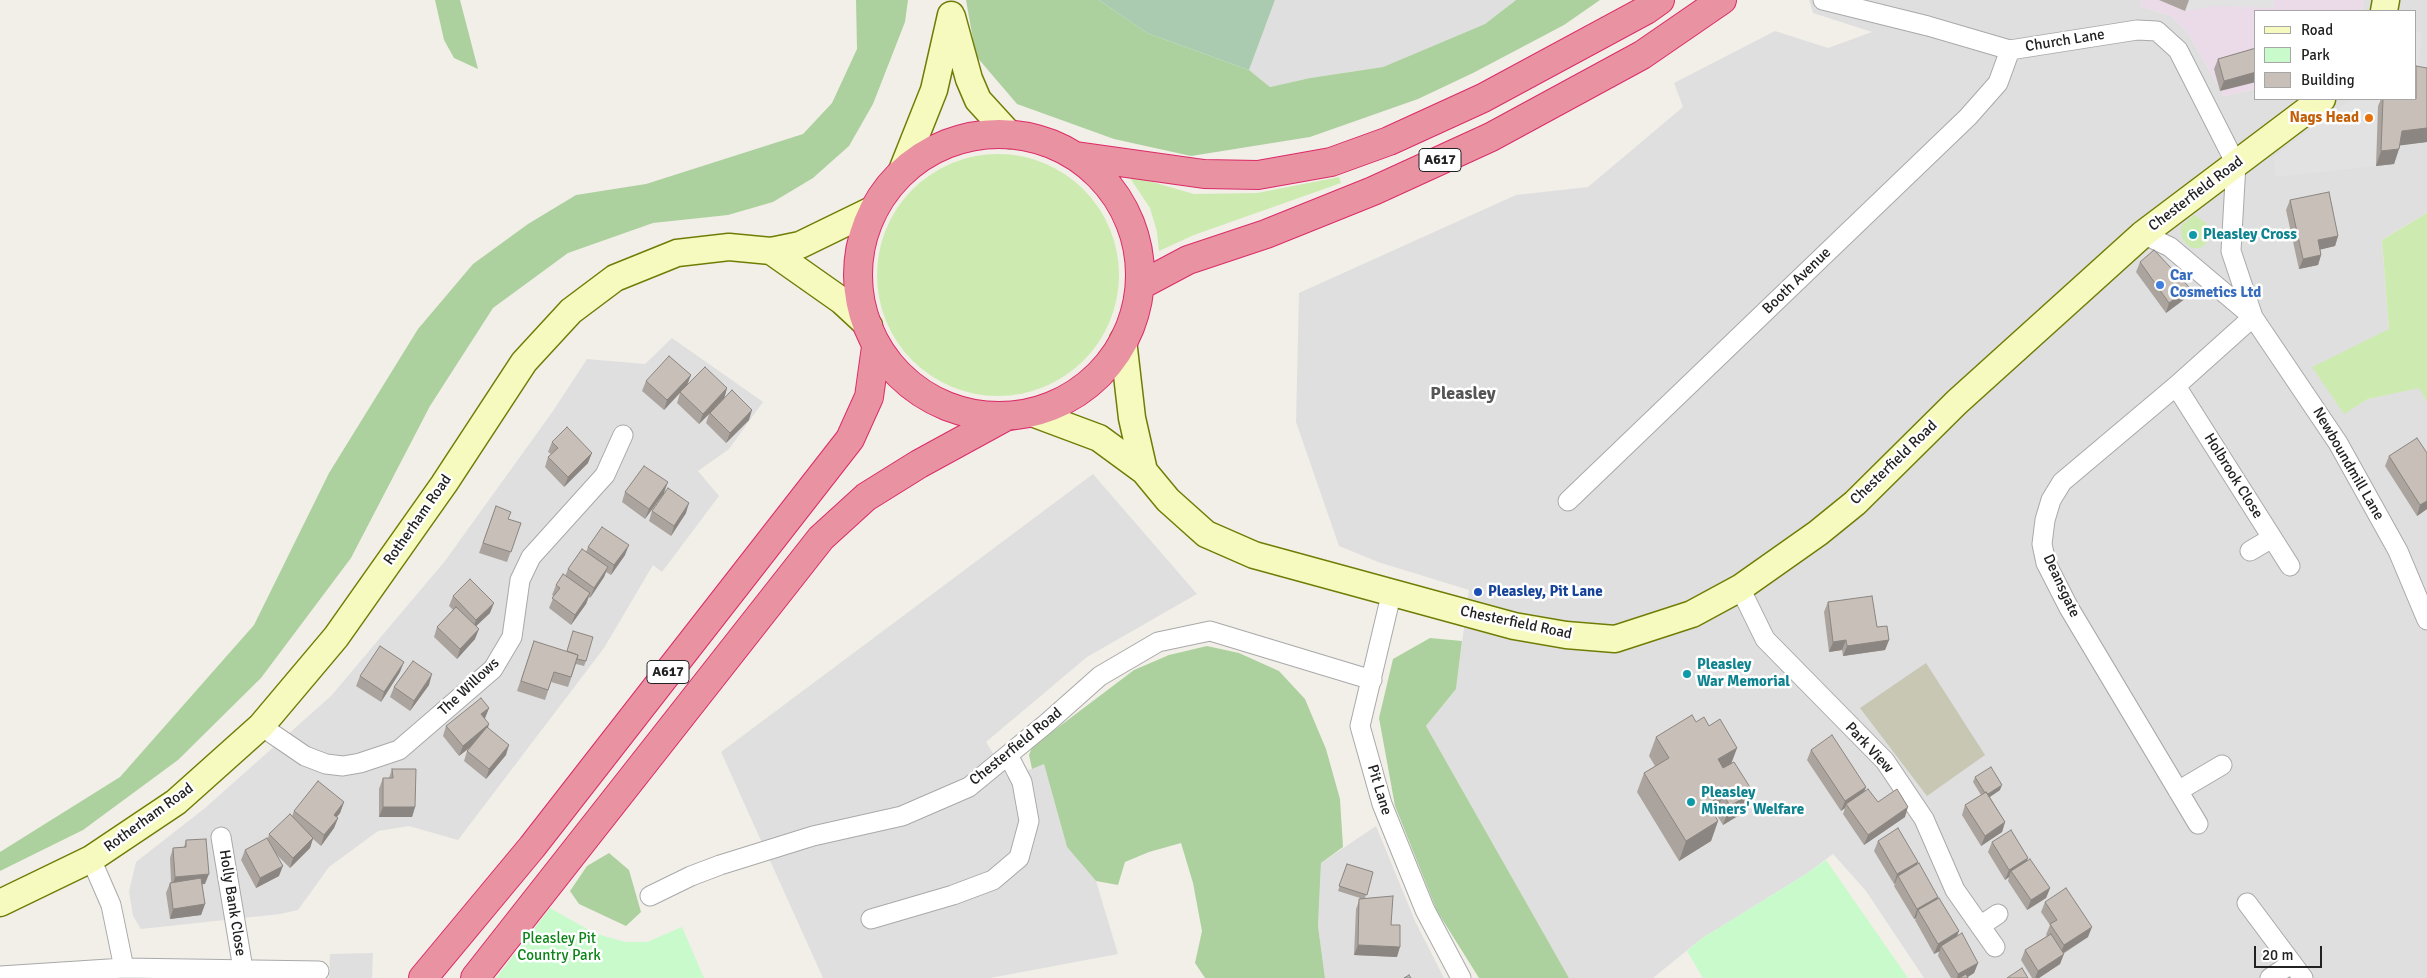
<!DOCTYPE html>
<html>
<head>
<meta charset="utf-8">
<style>
  body { margin:0 }
  #map { position:relative; width:2427px; height:978px; overflow:hidden; background:#f2efe9; font-family:Signika,sans-serif }
  canvas { display:block }
  .legend { position:absolute; left:2254px; top:10px; width:162px; height:90px; box-sizing:border-box; background:#fff; border:1px solid #a7a7a7; margin:0; padding:6px 9px; list-style:none; font-size:15px; color:#222 }
  .legend li { display:flex; align-items:center; gap:10px; height:25px }
  .legend b { width:25px; border:1px solid #a7a7a7 }
  .scale { position:absolute; left:2254px; top:946px; width:68px; height:22px; box-sizing:border-box; border:2px solid #222; border-top:0; padding-left:6px; font-size:15px; line-height:18px; white-space:nowrap; color:#222; -webkit-text-stroke:4px #fff; paint-order:stroke }
</style>
</head>
<body>
<div id="map">
<canvas width="2427" height="978"></canvas>
<ul class="legend">
<li><b style="height:6px;background:#f7fabf"></b>Road</li>
<li><b style="height:14px;background:#c8facc"></b>Park</li>
<li><b style="height:14px;background:#c7bfb8"></b>Building</li>
</ul>
<div class="scale">20 m</div>
</div>
<script>
const c = document.querySelector('canvas').getContext('2d');
c.lineJoin = 'round';
function paint(path, color) { c.fillStyle = color; c.fill(path, 'evenodd'); }
const toPath = rows => new Path2D(rows.map(r => 'M' + r).join(''));
function strokePath(path, color, width, dash) { c.strokeStyle = color; c.lineWidth = width; c.lineCap = dash ? 'butt' : 'round'; c.setLineDash(dash || []); c.stroke(path); }
function drawText(font, color, halo, rows, align = 'center') {
  c.font = font + ' Signika,sans-serif'; c.lineWidth = 5; c.setLineDash([]); c.textBaseline = 'middle'; c.strokeStyle = halo; c.fillStyle = color; for (const [text, x, y, turn = 0] of rows) {
    c.save(); c.translate(x, y); c.rotate((+turn || 0) * Math.PI / 180); c.textAlign = isNaN(turn) ? turn : align; if (halo) c.strokeText(text, 0, 0); c.fillText(text, 0, 0); c.restore();
  }
}
paint(toPath([
  [1275,0,1516,0,1485,24,1383,67,1310,78,1270,87,1249,70],
  [1809,0,2142,0,2140,6,2171,16,2188,33,2224,96,2256,89,2256,99,2416,99,2416,11,2362,11,2364,0,2427,0,2427,213,2382,240,2389,329,2344,413,2368,399,2419,387,2427,402,2427,978,1924,978,1866,891,1833,854,1806,874,1701,939,1653,978,1569,978,1426,726,1456,689,1469,590,1378,562,1339,546,1296,422,1299,293,1516,195,1588,187,1683,107,1674,83,1775,31,1828,48,1872,32,1813,13],
  [672,338,763,402,729,449,698,471,719,496,662,572,653,565,604,648,458,840,409,826,378,831,329,867,298,910,280,914,141,929,133,916,129,891,136,862,205,808,331,696,445,561,553,411,587,359,645,364],
  [1093,474,1197,594,1087,657,986,742,1008,778,1044,764,1067,847,1096,881,1118,954,990,978,823,978,721,752],
  [1376,826,1416,923,1444,978,1325,978,1318,926,1321,863],
  [373,953,372,978,329,978,330,954]
]), '#e0dfdf');
paint(toPath([
  [2142,0,2364,0,2362,11,2256,11,2256,89,2224,96,2188,33,2171,16,2140,6]
]), '#ebdbe8');
paint(toPath([
  [1926,663,1985,755,1927,796,1860,708]
]), '#c7c7b4');
paint(toPath([
  '877 275a121 121 0 1 1 242 0a121 121 0 1 1-242 0Z',
  [1128,175,1194,194,1257,193,1339,177,1341,183,1194,235,1159,251,1157,232,1150,208],
  [2427,213,2427,402,2419,388,2368,399,2344,414,2312,367,2389,329,2382,240],
  [2194,215,2206,223,2209,231,2209,240,2201,248,2192,248,2185,243,2181,235,2181,226]
]), '#cdebb0');
paint(toPath([
  [435,0,460,0,478,69,454,58,444,40],
  [856,0,908,0,905,22,873,104,849,146,813,178,773,202,728,215,653,223,568,253,493,308,430,406,351,558,261,678,178,760,83,830,0,871,0,852,120,777,254,625,329,473,418,329,473,264,528,224,576,195,646,184,803,134,832,103,857,49],
  [966,0,1099,0,1147,33,1249,70,1270,87,1310,78,1383,67,1485,24,1516,0,1600,0,1564,25,1473,73,1418,99,1310,137,1191,156,1114,139,1017,104,976,56],
  [1430,638,1462,641,1456,689,1426,726,1569,978,1479,978,1437,911,1395,806,1379,718,1393,659],
  [1207,646,1239,653,1279,671,1305,699,1326,749,1340,799,1343,847,1321,863,1318,926,1325,978,1205,978,1195,963,1202,931,1193,883,1181,843,1149,852,1125,862,1118,885,1096,881,1067,847,1044,764,1032,769,1029,755,1032,747,1134,670,1169,655],
  [609,853,629,870,641,912,626,926,579,904,570,891,587,866]
]), '#add19e');
paint(toPath([
  [1099,0,1275,0,1249,70,1147,33]
]), '#aacbaf');
paint(toPath([
  [1826,860,1908,978,1703,978,1687,951,1701,939,1806,874],
  [550,908,594,933,625,942,647,942,682,927,704,978,496,978]
]), '#c8facc');
paint(toPath([
  [2188,0,2275,0,2273,8,2213,6,2185,11],
  [2416,31,2422,33,2417,82,2416,82],
  [2351,99,2387,99,2378,106,2376,166,2276,177,2273,157]
]), '#e2e2e2');
const street = toPath([
  [1823,0,1928,26,2010,50,2137,30,2157,31,2178,50,2236,164,2231,251,2253,317,2176,386,2062,482,2051,500,2045,520,2042,544,2046,563,2069,608,2198,824],
  [2143,234,2170,247,2253,317,2338,443,2398,551,2427,620],
  [2176,386,2290,566],
  [1568,501,1968,117,1998,83,2010,50],
  [2250,551,2272,538],
  [1740,588,1765,639,1885,761,1924,819,1955,890,1995,947],
  [1392,591,1360,726,1382,804,1425,910,1461,978],
  [261,726,305,756,326,764,343,766,360,763,399,750,493,669,512,637,520,580,531,557,605,475,623,435],
  [2178,791,2222,765],
  [221,837,243,969],
  [91,859,111,905,124,968],
  [650,896,691,876,720,865,813,836,902,816,969,787,1047,723,1100,676,1158,642,1210,631,1372,680],
  [2247,903,2303,978],
  [871,919,953,895,993,880,1019,858,1029,821,1022,782,1008,755],
  [1980,926,1998,914],
  [0,976,124,968,319,971],
  [2270,978,2292,963]
]);
const secondary = toPath([
  [2384,11,2386,0],
  [952,17,969,79,978,100,1010,135],
  [901,173,934,90,951,15],
  [771,251,842,301,869,326],
  [1123,340,1132,418,1144,471],
  [1032,413,1099,438,1144,471,1168,500,1206,534,1254,555,1514,626,1566,635,1615,639,1692,614,1740,588,1818,533,1855,503,1957,402,2143,234,2322,99],
  [0,903,91,859,176,802,261,726,336,637,444,484,524,362,571,311,615,278,677,253,729,247,771,251,800,245,874,209]
]);
const highway = toPath([
  '858 275a141 141 0 1 1 282 0a141 141 0 1 1-282 0Z',
  [1076,156,1204,174,1258,175,1331,162,1389,141,1483,98,1646,10,1660,0],
  [1141,285,1188,260,1266,234,1373,191,1491,137,1642,55,1722,0],
  [423,978,532,847,850,439,869,397,876,347],
  [475,978,821,538,866,497,919,464,1005,417]
]);
strokePath(street, '#a9a9a9', 21);
strokePath(secondary, '#707d05', 29);
strokePath(highway, '#dc2a67', 30);
strokePath(street, '#fff', 19);
strokePath(secondary, '#f7fabf', 26);
strokePath(highway, '#e892a2', 28);
paint(toPath([
  [2159,0,2189,0,2185,11],
  [2256,48,2220,91,2214,69,2218,59],
  [2427,68,2427,142,2400,145,2394,164,2376,166,2378,106,2381,99,2416,99],
  [2290,200,2338,236,2335,246,2320,249,2321,255,2318,265,2299,269,2286,210],
  [2140,262,2186,298,2166,313,2136,272],
  [691,375,687,385,727,388,724,398,749,420,726,443,706,423,709,414,699,424,677,403,680,393,664,410,642,391,646,381],
  [552,442,588,463,564,487,545,467,548,457,551,454,548,452],
  [2427,453,2427,509,2417,516,2385,466,2389,456],
  [625,492,664,493,645,519,622,502],
  [496,506,508,519,521,523,507,562,479,553],
  [652,511,686,513,671,536,649,521],
  [588,547,625,555,611,575,606,572,604,577,590,598,589,597,586,604,571,625,549,608,554,596,552,595,556,585,565,576,568,569,586,552],
  [453,596,490,613,476,626,475,639,457,659,434,637,437,627,453,610,449,606],
  [1828,602,1877,627,1889,640,1885,650,1843,656,1842,650,1829,652,1824,612],
  [534,641,586,661,584,666,576,664,568,687,551,682,545,700,517,691],
  [400,672,381,702,356,686,360,676],
  [429,685,410,711,390,697,394,687],
  [489,708,485,718,488,728,506,755,486,779,464,761,467,751,472,745,459,756,443,736,446,726],
  [1696,722,1709,726,1737,748,1731,763,1746,811,1723,825,1716,814,1714,815,1718,821,1711,841,1679,861,1637,792,1644,773,1655,766,1649,756,1656,737],
  [1811,750,1866,787,1864,792,1878,802,1905,817,1864,845,1843,814,1845,808,1841,811,1807,760],
  [392,769,415,807,412,817,379,817,379,789,383,778,389,778],
  [1975,777,2000,790,1990,797,2005,822,2002,832,1981,846,1962,815,1965,805,1981,795,1973,782],
  [344,802,340,813,337,817,338,818,334,828,321,846,313,839,310,848,290,868,277,855,279,876,256,888,241,860,245,850,268,838,269,834,292,816,294,811],
  [186,840,205,884,202,884,205,904,201,915,170,919,166,893,170,883,171,882,170,858,173,848,184,847],
  [1878,841,1918,862,1917,864,1938,897,1937,900,1957,936,1978,963,1974,973,1968,977,1968,978,1951,978,1938,956,1939,951,1934,954,1915,920,1916,918,1914,919,1894,886,1895,883,1894,884,1874,851],
  [1992,842,2027,861,2050,888,2046,898,2027,910,2008,881,2009,877,2005,880,1988,852],
  [1347,864,1373,872,1365,898,1391,925,1397,957,1354,955,1356,909,1360,898,1338,891],
  [2045,902,2088,937,2063,954,2060,964,2039,978,2032,978,2021,960,2025,950,2047,936,2046,935,2050,925,2041,912]
]), '#aba49e');
paint(toPath([
  [2256,72,2256,82,2220,91,2224,81],
  [2427,128,2427,142,2396,146,2402,131],
  [2399,149,2394,164,2376,166,2381,151],
  [2338,236,2335,246,2315,251,2318,240],
  [2321,255,2318,265,2299,269,2303,259],
  [2190,288,2186,298,2166,313,2169,303],
  [691,375,687,385,664,410,667,400],
  [727,388,724,399,699,424,703,414],
  [752,410,749,420,726,443,730,433],
  [592,453,588,463,564,487,568,477],
  [668,482,664,493,645,519,649,509],
  [2427,501,2427,509,2417,516,2420,505],
  [689,503,686,513,671,536,674,526],
  [629,545,625,555,611,575,614,565],
  [608,567,604,577,590,598,594,588],
  [590,593,586,604,571,625,575,615],
  [494,603,490,613,472,630,476,620],
  [479,629,475,639,457,659,460,649],
  [1846,640,1842,650,1829,652,1833,642],
  [1889,640,1885,650,1843,656,1847,646],
  [404,662,400,672,381,702,384,692],
  [432,674,429,685,410,711,414,701],
  [489,708,485,718,477,724,481,714],
  [489,724,486,735,459,756,463,746],
  [509,745,506,755,486,779,489,769],
  [1737,748,1730,767,1711,779,1718,759],
  [2002,785,2000,790,1985,800,1987,795],
  [1866,787,1862,797,1846,804,1845,808,1841,811,1845,801],
  [1753,792,1746,811,1723,825,1730,806],
  [1723,794,1716,814,1701,823,1708,804],
  [344,802,340,813,330,825,334,815],
  [383,807,415,807,412,817,379,817],
  [1908,807,1905,817,1864,845,1868,835],
  [338,818,334,828,321,846,324,835],
  [1718,821,1711,841,1679,861,1686,841],
  [2005,822,2002,832,1981,846,1985,836],
  [313,838,310,848,290,868,293,858],
  [2028,858,2024,868,2011,871,2009,877,2005,880,2009,870],
  [1918,862,1914,872,1898,876,1895,883,1894,884,1897,874],
  [283,866,279,876,256,888,260,878],
  [209,874,205,884,172,887,175,877],
  [2050,888,2046,898,2027,910,2031,900],
  [1938,897,1934,907,1918,910,1916,918,1914,919,1917,909],
  [205,904,201,915,170,919,173,909],
  [2092,927,2088,937,2060,955,2064,945],
  [1959,931,1955,942,1941,946,1940,951,1934,954,1938,944],
  [1358,945,1400,947,1397,957,1354,955],
  [2064,954,2060,964,2039,978,2035,978,2038,971],
  [1978,963,1974,973,1966,978,1957,978,1958,974]
]), '#8b8681');
const building = toPath([
  [2256,48,2256,72,2224,81,2218,59,2256,48],
  [2416,66,2427,68,2427,128,2402,131,2399,149,2381,151,2383,99,2416,99,2416,66],
  [2329,192,2338,236,2318,240,2321,255,2303,259,2290,200,2329,192],
  [2154,250,2190,288,2169,303,2140,262,2154,250],
  [669,356,691,375,667,400,646,381,669,356],
  [705,367,727,388,703,414,680,392,705,367],
  [732,390,752,410,730,433,710,413,732,390],
  [567,427,592,453,568,477,548,457,558,448,552,442,567,427],
  [2417,438,2427,453,2427,501,2420,505,2389,456,2417,438],
  [644,466,668,482,649,509,625,492,644,466],
  [668,488,689,503,674,526,652,511,668,488],
  [496,506,511,512,508,519,521,523,511,552,483,543,496,506],
  [602,527,629,545,614,565,588,547,602,527],
  [582,549,608,567,594,588,568,569,582,549],
  [563,574,590,593,575,615,552,598,560,588,556,585,563,574],
  [470,579,494,603,476,620,453,596,470,579],
  [1872,596,1877,627,1887,626,1889,640,1847,646,1846,640,1833,642,1828,602,1872,596],
  [456,607,479,629,460,649,437,627,456,607],
  [573,631,593,637,586,661,577,659,578,655,567,651,573,631],
  [534,641,578,655,571,677,554,672,548,690,521,681,534,641],
  [380,646,404,662,384,692,360,676,380,646],
  [413,661,432,674,414,701,394,687,413,661],
  [481,698,489,708,481,714,489,724,463,746,446,726,481,698],
  [1692,715,1696,722,1704,717,1709,726,1720,719,1737,748,1718,759,1723,768,1734,762,1753,792,1730,806,1723,794,1708,804,1718,821,1686,841,1644,773,1669,758,1656,737,1692,715],
  [487,727,509,745,489,769,467,751,487,727],
  [1832,735,1866,787,1845,801,1811,750,1832,735],
  [1991,767,2002,785,1988,794,1986,792,1985,793,1975,777,1991,767],
  [392,769,416,769,415,807,383,807,383,778,393,778,392,769],
  [318,781,344,802,334,815,338,818,324,835,294,811,318,781],
  [1868,789,1878,802,1897,789,1908,807,1868,835,1846,804,1868,789],
  [1986,792,2005,822,1985,836,1965,805,1986,792],
  [290,814,313,838,293,858,269,834,290,814],
  [1898,828,1918,862,1897,874,1878,841,1898,828],
  [2011,830,2028,858,2009,870,1992,842,2011,830],
  [267,838,283,866,260,878,245,850,267,838],
  [206,839,209,874,175,877,173,848,186,847,186,840,206,839],
  [2030,859,2050,888,2031,900,2011,871,2030,859],
  [1919,863,1938,897,1917,909,1898,876,1919,863],
  [1347,864,1373,872,1367,895,1339,886,1347,864],
  [201,878,205,904,173,909,170,883,201,878],
  [2066,888,2092,927,2064,945,2050,924,2057,920,2045,902,2066,888],
  [1393,896,1391,925,1400,925,1400,947,1358,945,1359,899,1393,896],
  [1939,898,1959,931,1938,944,1918,910,1939,898],
  [1962,933,1978,963,1958,974,1941,946,1962,933],
  [2051,934,2064,954,2038,971,2025,950,2051,934],
  [2022,968,2028,978,2007,978,2022,968],
  [1966,974,1968,978,1959,978,1966,974],
  [1409,975,1411,978,1404,978,1409,975]
]);
paint(building, '#c7bfb8');
strokePath(building, '#8b8681', 1);
for (const [x, y, r, color] of [
  [2369,118,5,"#e8710a"],
  [2193,235,5,"#0f9aa8"],
  [2160,285,5,"#3f7fe0"],
  [1478,592,5,"#1a4fb4"],
  [1687,674,5,"#0f9aa8"],
  [1691,802,5,"#0f9aa8"]
]) { const dot = new Path2D(); dot.arc(x, y, r, 0, 2 * Math.PI); c.fillStyle = color; c.fill(dot); strokePath(dot, '#fff', 2); }
for (const [x, y, w] of [
  [1440,160,42],
  [668,672,42]
]) { const box = new Path2D(); box.roundRect(x - w / 2, y - 11.5, w, 23, 4); c.fillStyle = '#fff'; c.fill(box); strokePath(box, '#222', 1); }
drawText('bold 14px', '#222', null, [
  ["A617",1440,160],
  ["A617",668,672]
]);
drawText('15px', '#222', '#fff', [
  ["Church Lane",2065,41,-9],
  ["Chesterfield Road",2196,194,-37],
  ["Booth Avenue",1797,281,-44],
  ["Chesterfield Road",1894,463,-44],
  ["Newboundmill Lane",2348,464,60],
  ["Holbrook Close",2233,476,58],
  ["Rotherham Road",418,520,-55],
  ["Deansgate",2061,586,65],
  ["Chesterfield Road",1516,623,12],
  ["The Willows",469,687,-43],
  ["Chesterfield Road",1016,747,-39],
  ["Park View",1869,748,47],
  ["Pit Lane",1379,790,73],
  ["Rotherham Road",149,818,-36],
  ["Holly Bank Close",232,903,81]
]);
drawText('bold 15px', '#c56008', '#fff', [
  ["Nags Head",2359,118]
], 'right');
drawText('bold 15px', '#0d838f', '#fff', [
  ["Pleasley Cross",2203,235],
  ["Pleasley",1697,665],
  ["War Memorial",1697,682],
  ["Pleasley",1701,793],
  ["Miners' Welfare",1701,810]
], 'left');
drawText('bold 15px', '#366cbe', '#fff', [
  ["Car",2170,276],
  ["Cosmetics Ltd",2170,293]
], 'left');
drawText('bold 15px', '#164399', '#fff', [
  ["Pleasley, Pit Lane",1488,592]
], 'left');
drawText('15px', '#0c8416', '#fff', [
  ["Pleasley Pit",559,939],
  ["Country Park",559,956]
]);
drawText('bold 18px', '#555', '#fff', [
  ["Pleasley",1463,394]
]);
</script>
</body>
</html>
